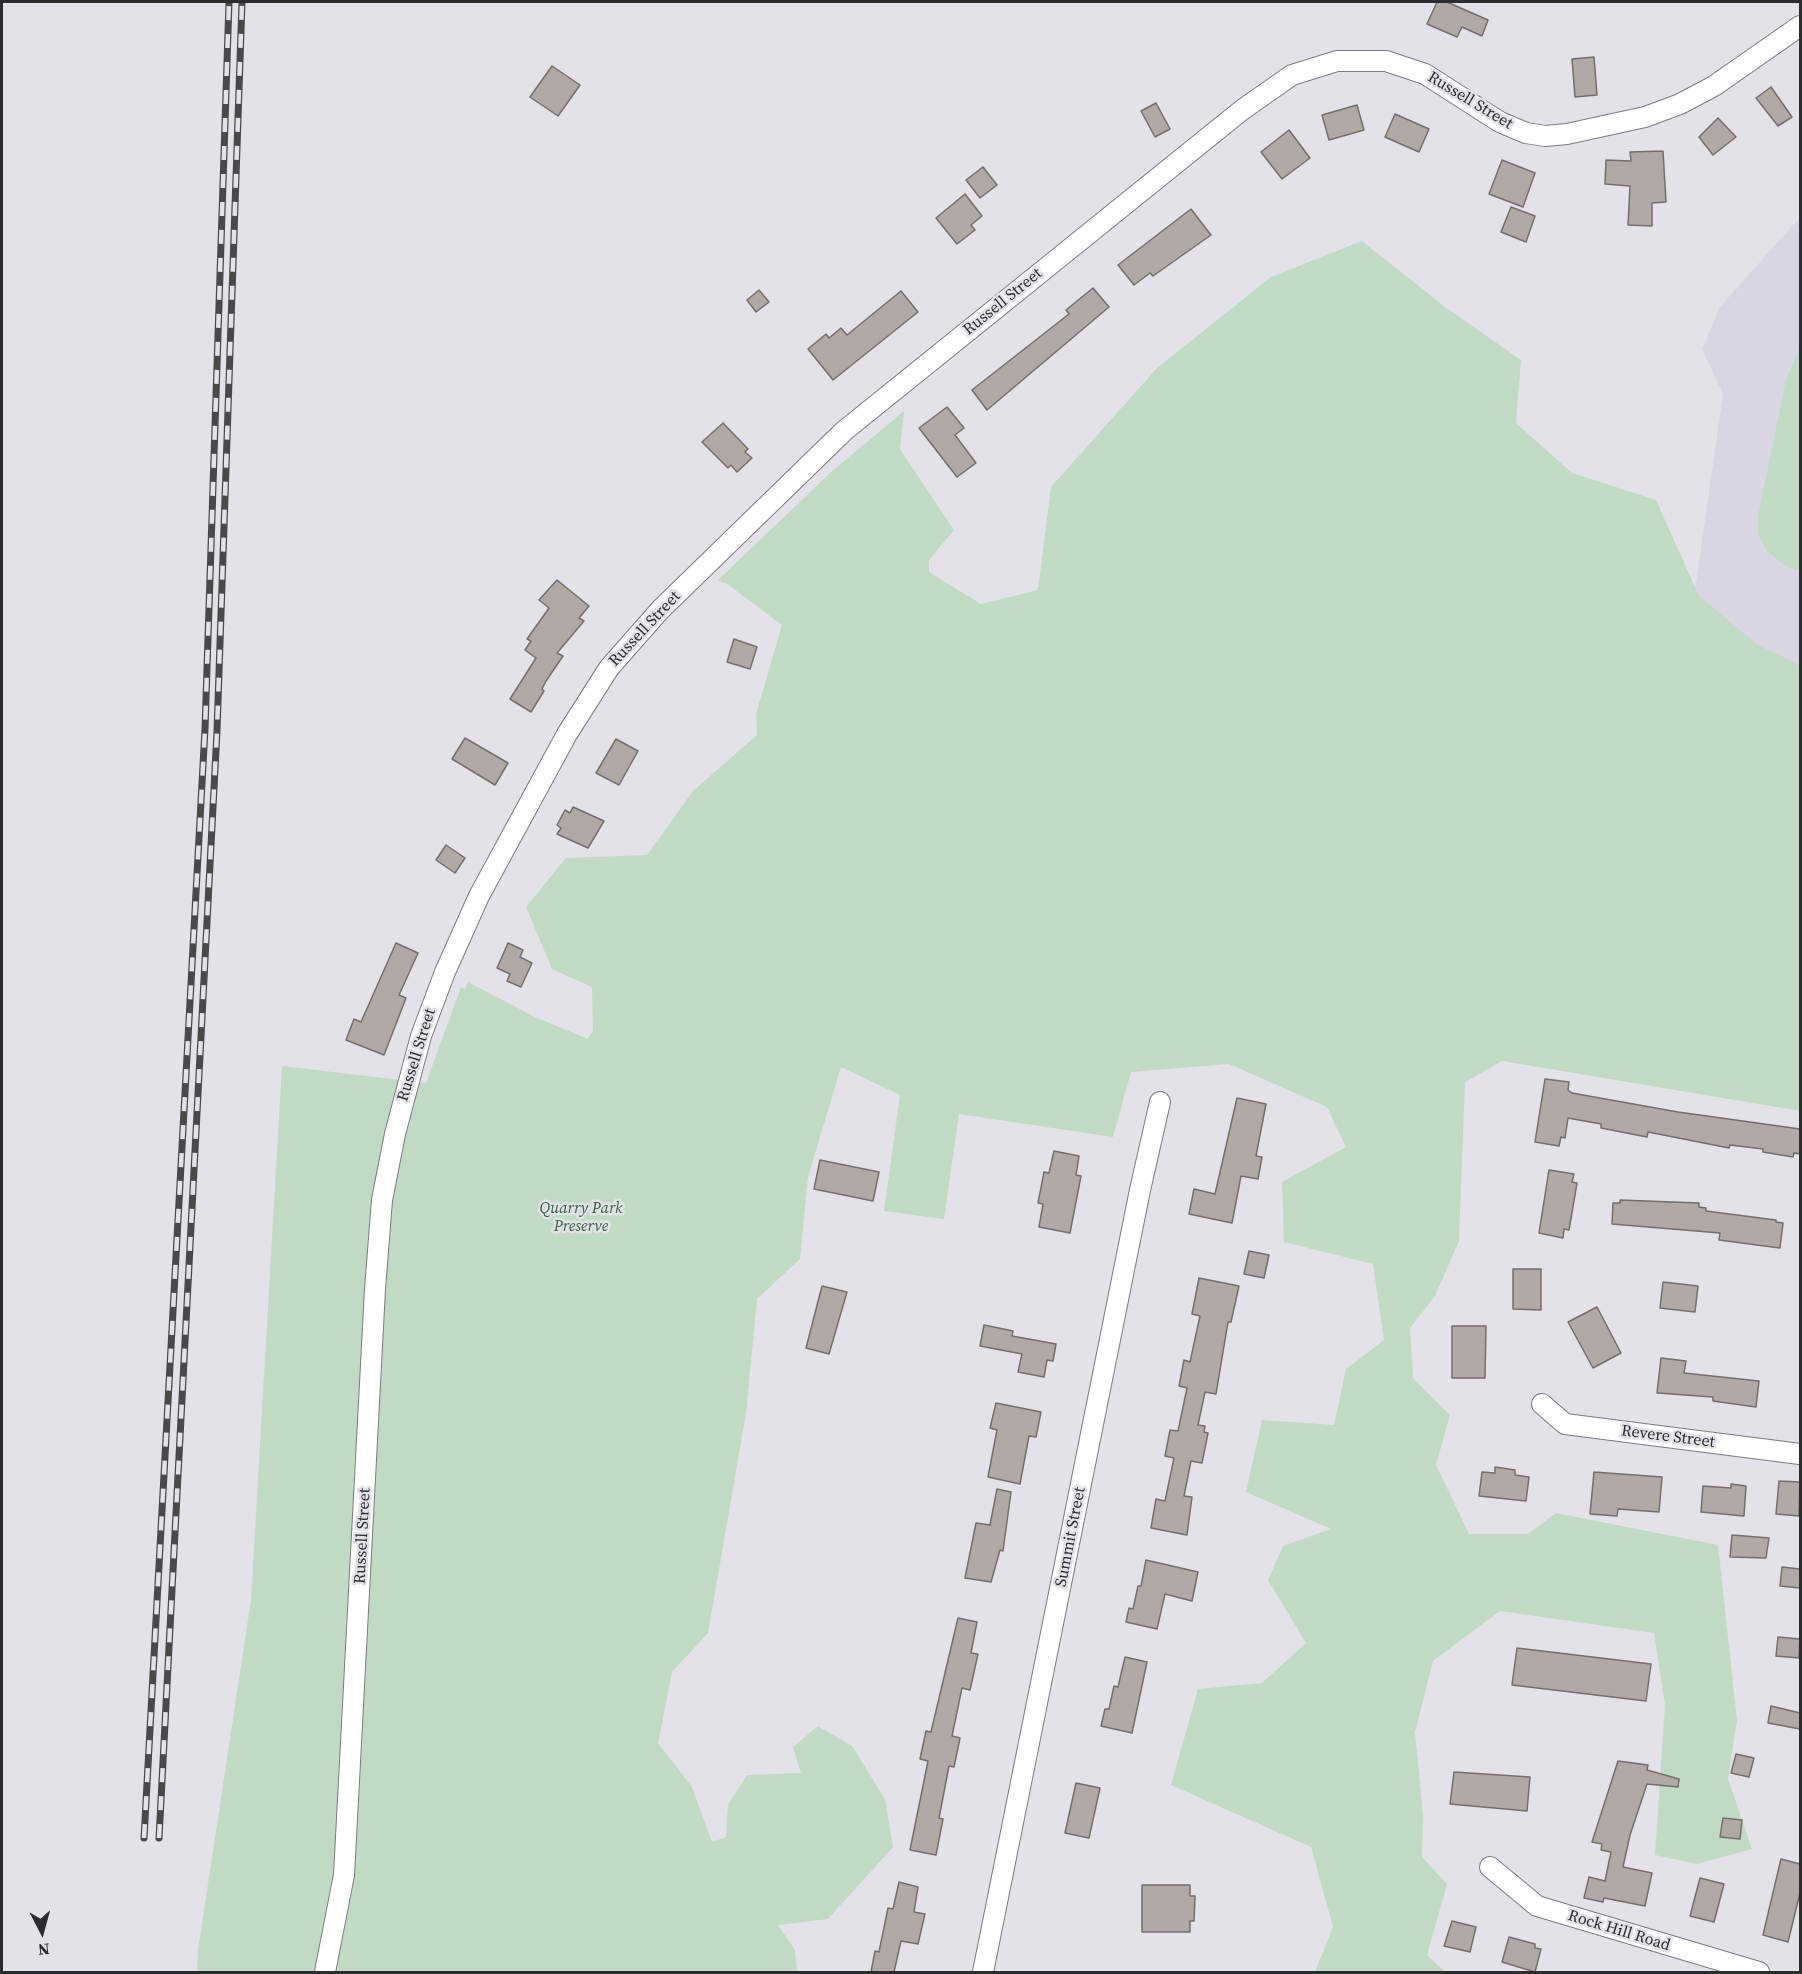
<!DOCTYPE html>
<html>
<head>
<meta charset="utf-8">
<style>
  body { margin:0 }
  #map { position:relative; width:1802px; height:1974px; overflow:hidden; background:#e4e2e9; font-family:"Source Serif 4",serif }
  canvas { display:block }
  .frame { position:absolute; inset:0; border:3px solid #2c2c2e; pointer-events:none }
  .north { position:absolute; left:12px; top:1902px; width:60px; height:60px; -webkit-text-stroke:4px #e4e2e9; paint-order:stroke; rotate:174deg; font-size:16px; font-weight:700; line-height:24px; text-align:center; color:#2c2c2e }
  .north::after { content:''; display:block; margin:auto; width:21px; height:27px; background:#2c2c2e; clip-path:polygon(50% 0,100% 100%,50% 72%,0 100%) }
</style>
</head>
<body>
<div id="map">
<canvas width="1802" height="1974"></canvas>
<div class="frame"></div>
<div class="north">N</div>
</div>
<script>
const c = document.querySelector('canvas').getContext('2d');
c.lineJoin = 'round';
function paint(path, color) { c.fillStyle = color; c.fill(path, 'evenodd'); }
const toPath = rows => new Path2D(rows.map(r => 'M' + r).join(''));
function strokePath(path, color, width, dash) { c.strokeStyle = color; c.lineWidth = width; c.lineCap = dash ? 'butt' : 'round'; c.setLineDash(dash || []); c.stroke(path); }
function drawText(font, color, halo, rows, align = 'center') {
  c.font = font + ' "Source Serif 4",serif'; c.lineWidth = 5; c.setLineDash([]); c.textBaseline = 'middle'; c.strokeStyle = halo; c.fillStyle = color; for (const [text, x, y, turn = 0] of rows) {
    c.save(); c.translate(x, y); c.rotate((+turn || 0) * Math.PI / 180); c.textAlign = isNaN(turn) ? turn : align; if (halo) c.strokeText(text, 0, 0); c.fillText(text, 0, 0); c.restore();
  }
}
paint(toPath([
  [1800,217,1800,1095,1690,625,1723,394,1702,349,1720,307]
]), '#d8d6e3');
paint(toPath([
  [1362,241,1445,307,1521,360,1516,423,1572,473,1656,500,1699,596,1758,645,1800,665,1800,1111,1502,1061,1465,1082,1459,1241,1435,1296,1410,1328,1413,1378,1450,1415,1436,1465,1469,1534,1528,1534,1556,1513,1718,1545,1737,1720,1728,1779,1752,1849,1697,1864,1655,1855,1665,1705,1654,1633,1500,1611,1433,1661,1415,1732,1423,1815,1422,1857,1447,1884,1427,1955,1445,1972,1315,1972,1333,1927,1311,1847,1171,1785,1198,1689,1262,1683,1306,1643,1268,1580,1283,1546,1331,1529,1246,1492,1262,1420,1334,1425,1346,1369,1384,1340,1373,1264,1284,1242,1282,1182,1346,1147,1327,1107,1229,1064,1131,1072,1113,1137,959,1114,944,1219,884,1211,900,1095,841,1067,808,1177,800,1259,757,1299,746,1413,708,1633,672,1672,658,1743,692,1787,712,1842,726,1837,728,1805,747,1775,801,1773,793,1747,818,1726,852,1746,885,1799,893,1847,828,1919,778,1925,795,1950,797,1972,197,1972,198,1950,251,1600,282,1066,426,1083,461,987,465,989,468,982,535,1017,588,1039,593,1031,592,987,552,969,526,907,566,858,647,855,693,791,757,735,756,714,782,625,726,583,717,581,831,472,904,411,900,449,954,530,929,560,929,572,981,604,1038,590,1051,487,1157,368,1271,277],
  [1800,347,1800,571,1787,567,1767,551,1758,534,1758,516,1786,380]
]), '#c0dac4');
const building = toPath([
  [1437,2,1447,2,1488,20,1482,36,1462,27,1457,37,1427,24,1437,2],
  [1594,57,1597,95,1575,97,1572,59,1594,57],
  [552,66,580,85,558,116,530,97,552,66],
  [1771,87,1792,117,1778,126,1756,98,1771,87],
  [1156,103,1170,129,1155,137,1141,111,1156,103],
  [1357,105,1364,130,1329,140,1322,115,1357,105],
  [1395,114,1429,129,1419,152,1385,137,1395,114],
  [1718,118,1736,137,1713,155,1699,137,1718,118],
  [1289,130,1310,158,1282,179,1261,152,1289,130],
  [1663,151,1666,202,1652,203,1652,226,1628,225,1630,186,1605,184,1606,160,1631,161,1630,152,1663,151],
  [1502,160,1535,173,1523,207,1489,194,1502,160],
  [983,167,997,185,980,198,966,180,983,167],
  [965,194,982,216,971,225,975,230,957,244,936,218,965,194],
  [1511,207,1535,216,1526,242,1501,232,1511,207],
  [1191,209,1211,235,1153,276,1150,273,1134,285,1118,265,1191,209],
  [1093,288,1109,307,987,410,972,390,1069,314,1066,310,1093,288],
  [759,290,769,302,756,312,747,300,759,290],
  [901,291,918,312,833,380,808,349,826,334,829,338,841,328,847,335,901,291],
  [947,407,964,428,955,435,976,463,957,477,919,428,947,407],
  [723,423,748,449,745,452,752,458,737,472,731,465,728,468,702,442,723,423],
  [557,580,589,606,579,618,584,621,557,653,563,656,546,681,542,689,544,691,531,712,510,699,536,658,525,650,531,641,527,639,549,608,539,600,557,580],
  [734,639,757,647,750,669,727,662,734,639],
  [465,738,508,763,495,785,452,759,465,738],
  [616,739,638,751,619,785,596,773,616,739],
  [573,807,604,821,588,848,557,834,561,828,557,825,565,810,570,813,573,807],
  [446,845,465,858,455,873,436,860,446,845],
  [396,943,418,953,399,995,406,998,384,1055,346,1040,354,1019,361,1022,396,943],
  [508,943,523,950,520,957,532,963,521,987,507,981,510,974,497,968,508,943],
  [1545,1079,1569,1082,1568,1090,1572,1093,1678,1112,1800,1129,1800,1154,1794,1153,1793,1157,1763,1152,1763,1149,1730,1145,1729,1148,1648,1132,1647,1137,1601,1128,1601,1124,1568,1118,1565,1138,1561,1137,1559,1146,1535,1142,1545,1079],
  [1237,1098,1266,1104,1256,1156,1262,1157,1258,1179,1241,1176,1232,1223,1189,1214,1194,1189,1215,1194,1237,1098],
  [1054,1151,1079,1156,1076,1175,1081,1176,1070,1233,1039,1227,1043,1204,1038,1203,1044,1172,1049,1173,1054,1151],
  [820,1160,879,1172,873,1201,814,1189,820,1160],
  [1549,1170,1574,1174,1572,1182,1577,1183,1569,1230,1564,1229,1563,1238,1539,1233,1549,1170],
  [1620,1200,1699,1203,1699,1207,1706,1208,1706,1211,1776,1220,1776,1222,1783,1223,1780,1248,1719,1240,1720,1233,1612,1224,1613,1203,1620,1203,1620,1200],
  [1249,1251,1269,1255,1264,1278,1244,1274,1249,1251],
  [1513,1269,1541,1269,1541,1310,1513,1309,1513,1269],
  [1199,1278,1239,1286,1231,1322,1228,1322,1216,1394,1205,1392,1198,1425,1205,1426,1204,1432,1208,1433,1202,1463,1191,1461,1184,1496,1192,1497,1187,1535,1151,1528,1156,1499,1165,1501,1174,1458,1165,1456,1170,1430,1178,1431,1187,1388,1179,1386,1184,1360,1190,1362,1200,1316,1192,1314,1199,1278],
  [1663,1282,1698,1286,1695,1312,1660,1308,1663,1282],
  [822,1286,847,1292,829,1354,806,1348,822,1286],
  [1597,1307,1621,1353,1593,1368,1568,1322,1597,1307],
  [984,1325,1013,1331,1012,1336,1056,1344,1053,1361,1047,1360,1044,1377,1018,1372,1022,1354,980,1346,984,1325],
  [1452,1326,1486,1326,1485,1378,1452,1378,1452,1326],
  [1661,1358,1686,1361,1684,1373,1759,1381,1756,1407,1713,1401,1713,1397,1657,1393,1661,1358],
  [996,1403,1041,1412,1036,1437,1029,1436,1020,1484,988,1477,997,1430,990,1428,996,1403],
  [1495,1467,1515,1470,1515,1475,1529,1477,1526,1501,1479,1496,1482,1472,1495,1473,1495,1467],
  [1594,1472,1662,1477,1659,1512,1618,1509,1617,1516,1590,1514,1594,1472],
  [1779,1481,1800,1482,1799,1516,1776,1514,1779,1481],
  [1731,1484,1746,1486,1744,1516,1701,1512,1703,1486,1731,1488,1731,1484],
  [997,1489,1011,1492,1003,1551,1000,1550,991,1582,965,1578,976,1523,990,1525,997,1489],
  [1732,1535,1769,1538,1766,1558,1730,1557,1732,1535],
  [1146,1560,1198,1572,1192,1601,1165,1594,1157,1629,1126,1622,1129,1608,1133,1609,1138,1586,1141,1586,1146,1560],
  [1782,1567,1800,1569,1800,1588,1780,1586,1782,1567],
  [958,1618,977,1622,971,1653,978,1654,970,1690,962,1688,952,1736,960,1738,954,1767,949,1766,939,1818,943,1819,936,1855,910,1850,928,1761,920,1759,926,1731,931,1732,958,1618],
  [1778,1637,1800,1639,1799,1658,1776,1656,1778,1637],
  [1517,1648,1651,1664,1646,1701,1512,1685,1517,1648],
  [1125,1657,1147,1662,1132,1733,1101,1726,1105,1709,1109,1709,1114,1686,1118,1687,1125,1657],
  [1771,1706,1800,1713,1800,1729,1768,1723,1771,1706],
  [1736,1754,1754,1758,1749,1777,1731,1773,1736,1754],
  [1618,1761,1648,1765,1647,1770,1679,1779,1678,1787,1647,1784,1630,1835,1623,1867,1652,1873,1645,1906,1604,1898,1603,1902,1584,1898,1589,1877,1605,1881,1611,1852,1601,1850,1602,1844,1592,1842,1618,1761],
  [1454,1772,1530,1777,1527,1811,1450,1804,1454,1772],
  [1076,1783,1100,1788,1089,1838,1065,1833,1076,1783],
  [1723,1818,1742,1820,1740,1839,1720,1837,1723,1818],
  [1781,1859,1800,1864,1800,1893,1788,1942,1763,1935,1781,1859],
  [1700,1878,1724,1884,1714,1922,1690,1916,1700,1878],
  [899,1882,918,1887,914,1912,925,1914,918,1944,901,1941,894,1972,871,1972,875,1951,879,1952,888,1908,893,1909,899,1882],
  [1142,1885,1190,1885,1190,1896,1195,1896,1194,1921,1190,1921,1190,1932,1142,1932,1142,1885],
  [1452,1921,1476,1927,1470,1952,1444,1946,1452,1921],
  [1509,1937,1535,1944,1535,1948,1541,1949,1535,1972,1502,1962,1509,1937]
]);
paint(building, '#b1a9a6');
strokePath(building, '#756e6b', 1.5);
const street = toPath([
  [1542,1404,1565,1424,1800,1454],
  [1490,1867,1537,1906,1759,1972],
  [325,1972,344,1875,375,1289,382,1200,395,1134,421,1036,445,972,479,896,567,734,609,668,660,610,844,431,1242,110,1292,75,1337,61,1386,61,1425,74,1500,122,1526,133,1545,136,1567,134,1645,117,1680,104,1714,86,1800,26],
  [983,1972,1140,1190,1160,1102]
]);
strokePath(street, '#7c7a81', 22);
strokePath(street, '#fff', 20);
const rail = toPath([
  [144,1838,205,729,229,2],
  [159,1838,217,731,242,2]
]);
strokePath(rail, '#49494b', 7);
strokePath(rail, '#e4e2e9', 4.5, [14]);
drawText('16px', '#2c2c2e', '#e4e2e9', [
  ["Russell Street",1470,101,31],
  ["Russell Street",1003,302,-39],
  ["Russell Street",645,629,-47],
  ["Russell Street",417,1055,-73],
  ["Revere Street",1668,1437,7],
  ["Russell Street",363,1536,-87],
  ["Summit Street",1071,1537,-79],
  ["Rock Hill Road",1619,1931,17]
]);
drawText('italic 16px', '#31653d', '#e4e2e9', [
  ["Quarry Park",581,1209],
  ["Preserve",581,1227]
]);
</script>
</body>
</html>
